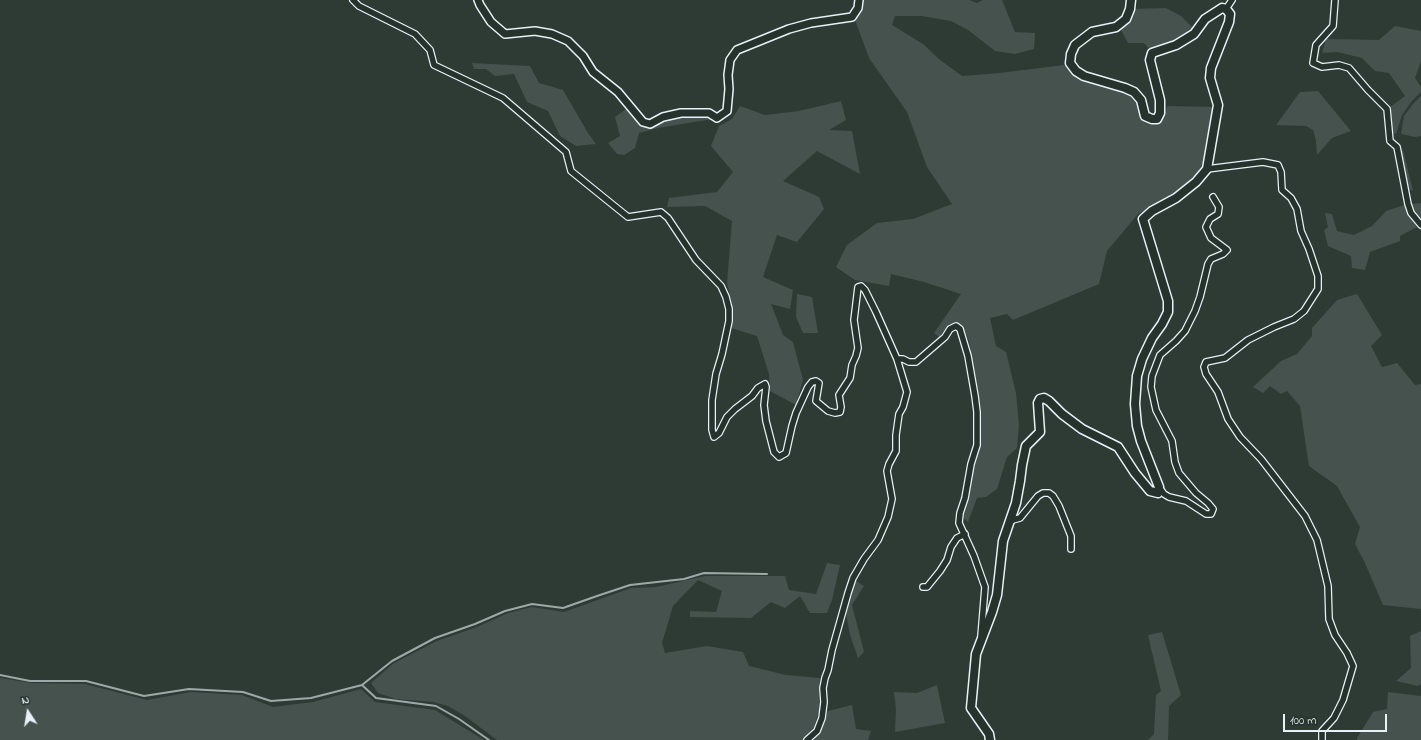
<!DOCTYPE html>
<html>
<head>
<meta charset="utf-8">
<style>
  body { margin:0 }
  #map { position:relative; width:1421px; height:740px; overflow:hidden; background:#2e3b35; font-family:"Indie Flower",sans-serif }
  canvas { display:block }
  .north { position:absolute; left:8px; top:692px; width:40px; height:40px; -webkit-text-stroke:3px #26332d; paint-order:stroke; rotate:348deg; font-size:11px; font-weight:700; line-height:16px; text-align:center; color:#e8f1f8 }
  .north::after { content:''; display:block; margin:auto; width:14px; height:18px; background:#e8f1f8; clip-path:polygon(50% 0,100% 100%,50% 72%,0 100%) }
  .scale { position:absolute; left:1283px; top:714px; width:104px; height:18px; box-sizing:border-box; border:2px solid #e8f1f8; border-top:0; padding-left:5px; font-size:12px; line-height:14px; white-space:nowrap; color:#e8f1f8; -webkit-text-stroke:3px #26332d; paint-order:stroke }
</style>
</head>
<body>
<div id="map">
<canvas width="1421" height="740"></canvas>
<div class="north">N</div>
<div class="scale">100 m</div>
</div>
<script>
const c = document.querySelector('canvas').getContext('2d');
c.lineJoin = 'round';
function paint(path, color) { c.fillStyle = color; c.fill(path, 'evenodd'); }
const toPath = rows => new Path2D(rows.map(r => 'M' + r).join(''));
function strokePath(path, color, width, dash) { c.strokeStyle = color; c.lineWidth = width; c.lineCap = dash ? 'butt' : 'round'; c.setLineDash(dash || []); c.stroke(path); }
paint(toPath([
  [864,0,969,0,977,3,983,0,1002,0,1015,32,1035,33,1034,49,1015,54,995,51,968,30,951,21,922,16,895,16,892,25,923,44,940,60,962,76,1000,73,1064,65,1074,73,1126,91,1134,97,1155,121,1164,116,1167,106,1213,107,1212,126,1207,153,1201,168,1179,192,1138,214,1107,251,1099,284,1013,320,1007,314,990,318,996,346,1006,352,1016,393,1019,425,1017,448,1007,457,997,489,986,497,977,498,968,522,962,517,968,499,974,466,980,445,981,410,969,341,963,327,956,322,947,327,939,337,934,333,961,294,924,282,891,274,889,286,855,280,836,267,847,245,877,223,913,219,952,204,927,167,907,112,869,58,855,20,863,9],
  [1166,8,1181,16,1194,29,1177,41,1151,51,1144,43,1128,43,1121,30,1128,24,1135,9],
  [1395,26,1421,31,1421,61,1415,78,1421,87,1421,92,1411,102,1402,115,1396,134,1391,132,1390,107,1405,96,1389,73,1375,71,1362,58,1337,52,1322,53,1326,39,1379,40],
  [472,63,530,66,539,83,563,90,588,133,596,144,576,146,560,136,548,111,527,102,514,74,495,76,486,69,474,69],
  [1318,91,1351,131,1332,138,1317,155,1316,141,1313,130,1306,126,1276,125,1300,92],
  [1421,96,1421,136,1415,137,1401,134,1404,116,1413,104],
  [841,101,846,120,829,130,852,131,860,174,817,151,783,181,819,197,824,209,797,242,777,235,763,277,793,290,790,309,771,304,783,335,793,342,803,380,796,405,770,391,769,374,757,336,731,328,732,304,727,283,732,221,705,206,667,207,669,198,717,192,733,172,711,146,719,126,732,119,740,106,765,115,799,111],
  [626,109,640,124,685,115,703,116,713,119,658,128,639,133,635,148,624,155,617,154,608,143,620,136,615,117],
  [1403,150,1413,191,1409,189,1399,151],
  [1421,203,1421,223,1413,213,1411,204],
  [1404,205,1409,216,1417,227,1400,236,1400,241,1370,252,1365,270,1352,268,1351,256,1328,246,1324,230,1328,227,1325,213,1332,214,1337,231,1354,235,1372,226,1386,211],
  [797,294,812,297,818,333,803,333,796,317],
  [1357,294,1382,335,1371,346,1382,367,1397,363,1415,385,1421,384,1421,609,1383,605,1365,563,1355,544,1360,527,1337,486,1309,466,1300,406,1287,391,1281,394,1270,386,1263,393,1253,387,1281,361,1297,354,1312,336,1312,328,1337,300],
  [827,563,840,565,832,600,827,613,810,613,800,596,785,608,771,602,751,618,690,617,690,611,716,612,722,591,698,580,673,606,662,643,665,653,707,646,743,652,749,666,786,675,820,678,819,692,820,706,817,717,814,727,802,740,497,740,465,716,448,706,433,702,396,699,378,693,371,683,394,663,437,641,477,627,508,613,532,607,564,612,631,588,656,587,705,576,785,576,789,590,816,594],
  [856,581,864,586,852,605,864,652,858,658,850,635,845,608,850,592],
  [1421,631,1421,684,1418,686,1396,681,1411,668,1410,636],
  [1162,632,1181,695,1169,706,1168,740,1148,740,1154,734,1156,695,1161,691,1148,635],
  [0,678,32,683,85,684,147,700,191,692,242,695,273,707,313,702,361,689,375,702,435,710,484,740,0,740],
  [937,685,945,723,895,732,896,709,894,692,917,693],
  [1388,692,1421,696,1421,740,1357,740,1357,738,1373,712,1387,709],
  [852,705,856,729,871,731,868,740,812,740,818,733,828,711]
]), '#45524e');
strokePath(toPath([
  [0,675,30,681,86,681,144,696,189,689,243,692,271,701,311,698,362,685,392,661,435,638,475,624,505,611,532,604,563,608,597,596,630,585,684,579,704,573,767,574],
  [362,685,376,698,436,706,459,719,489,740]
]), '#9da8a9', 2);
const minor = toPath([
  [353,0,359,6,415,34,430,50,434,65,503,98,566,152,571,171,628,217,661,212,668,218,696,260,721,286,726,297,729,309,729,321,722,354,716,374,712,400,712,430,714,437,719,433,727,417,735,409,752,396,758,388,765,384,766,387,764,405,766,421,774,452,779,457,786,453,792,426,796,413,808,387,812,382,816,381,819,383,816,401,828,411,835,413,840,412,841,407,839,395,850,378,852,365,856,356,858,348,854,320,858,287,861,286,865,290,876,312,897,359,907,392,903,407,899,414,896,435,896,451,889,464,887,471,892,499,888,517,878,540,864,559,853,578,848,593,832,650,828,670,825,678,823,688,824,702,822,718,817,731,807,740],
  [1335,0,1333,26,1316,45,1313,63,1322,67,1339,65,1349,68,1368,90,1387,109,1390,141,1397,147,1408,204,1411,213,1421,225],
  [1226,9,1232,0],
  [1207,169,1263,162,1278,165,1281,172,1282,190,1291,198,1297,209,1301,231,1309,249,1318,276,1318,289,1304,311,1294,319,1274,327,1248,340,1225,358,1206,362,1204,367,1206,374,1218,392,1228,419,1240,437,1261,459,1305,516,1317,540,1328,586,1329,619,1335,635,1347,653,1353,666,1343,700,1334,718,1322,731,1322,740],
  [897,359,903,359,909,362,916,362,945,337,950,329,956,326,960,329,968,356,975,396,977,412,977,445,971,464,965,498,960,513,959,523,974,556,985,587,981,636],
  [1159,487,1164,494,1169,497,1186,501,1206,514,1211,514,1213,509,1208,503,1196,493,1179,473,1175,462,1172,441,1156,410,1151,387,1152,376,1160,355,1176,341,1185,331,1195,311,1200,297,1208,264,1211,259,1223,254,1227,250,1211,238,1206,227,1210,219,1218,214,1219,207,1213,197],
  [1009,521,1020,518,1038,496,1043,493,1049,493,1053,496,1059,506,1071,536,1071,549],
  [923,587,927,587,940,571,947,560,951,547,957,538,965,534]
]);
const tertiary = toPath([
  [478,0,480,5,491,22,505,34,535,31,552,34,568,41,583,56,593,72,618,92,643,122,650,124,663,117,681,113,709,113,717,118,727,111,729,89,728,75,730,60,737,50,789,29,811,23,852,17,858,8,859,0]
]);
const secondary = toPath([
  [990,740,989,734,971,708,976,654,992,612,997,595,1003,541,1016,503,1020,481,1022,465,1026,446,1040,432,1038,403,1040,399,1044,398,1049,401,1062,414,1082,429,1118,447,1135,473,1150,491,1158,493,1159,487,1141,441,1137,426,1135,404,1137,376,1142,359,1152,338,1162,324,1168,312,1168,301,1143,219,1152,211,1176,198,1196,182,1207,169,1218,105,1210,78,1211,68,1229,22,1230,14,1226,9,1222,8,1205,19,1194,34,1176,45,1152,53,1150,60,1160,100,1160,113,1157,119,1152,119,1145,116,1141,100,1134,92,1125,88,1084,76,1076,71,1070,63,1071,54,1075,45,1092,32,1116,27,1126,19,1130,9,1131,0]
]);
strokePath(minor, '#e8f1f8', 8);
strokePath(tertiary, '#e8f1f8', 10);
strokePath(secondary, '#e8f1f8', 11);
strokePath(minor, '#26332d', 5.5);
strokePath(tertiary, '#26332d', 7);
strokePath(secondary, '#26332d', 8);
</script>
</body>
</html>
